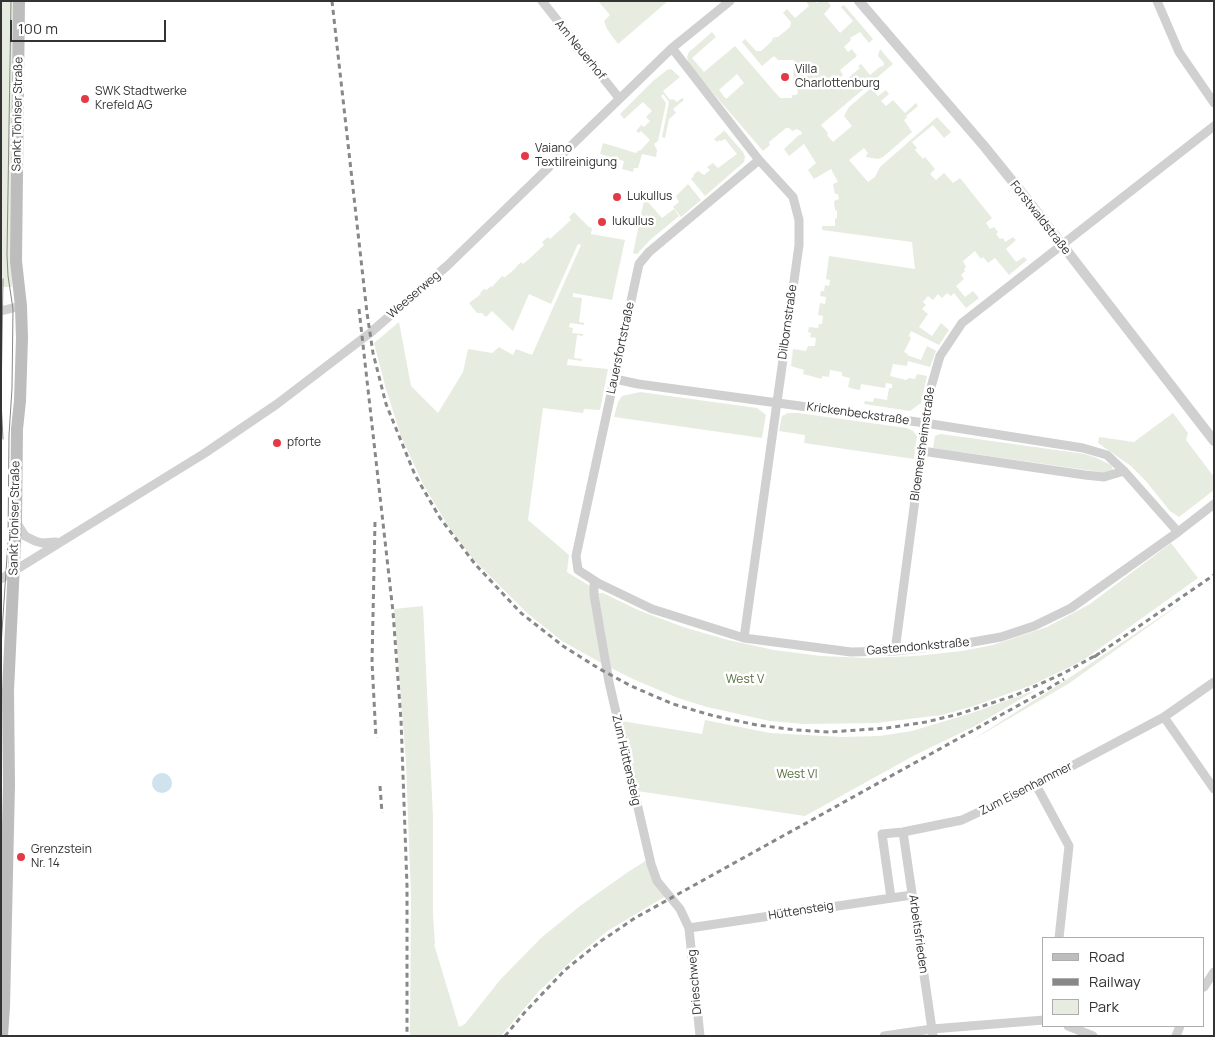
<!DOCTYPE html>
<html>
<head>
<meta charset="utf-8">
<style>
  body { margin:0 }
  #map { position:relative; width:1215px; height:1037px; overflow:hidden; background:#fff; font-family:Manrope,sans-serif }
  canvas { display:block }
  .frame { position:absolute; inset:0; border:2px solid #333; pointer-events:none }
  .legend { position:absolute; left:1042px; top:937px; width:162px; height:90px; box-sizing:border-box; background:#fff; border:1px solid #adadad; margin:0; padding:6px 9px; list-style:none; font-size:15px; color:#333 }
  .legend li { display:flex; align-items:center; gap:10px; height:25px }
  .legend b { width:25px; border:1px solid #adadad }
  .scale { position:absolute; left:10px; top:20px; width:156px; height:22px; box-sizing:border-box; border:2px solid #333; border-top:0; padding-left:6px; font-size:15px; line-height:18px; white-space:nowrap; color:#333; -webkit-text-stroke:4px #fff; paint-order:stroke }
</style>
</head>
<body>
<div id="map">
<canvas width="1215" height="1037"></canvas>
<div class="frame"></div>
<ul class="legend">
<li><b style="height:6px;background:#bdbdbd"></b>Road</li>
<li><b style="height:6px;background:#888"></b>Railway</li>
<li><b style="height:14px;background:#e6ecdf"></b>Park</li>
</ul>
<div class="scale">100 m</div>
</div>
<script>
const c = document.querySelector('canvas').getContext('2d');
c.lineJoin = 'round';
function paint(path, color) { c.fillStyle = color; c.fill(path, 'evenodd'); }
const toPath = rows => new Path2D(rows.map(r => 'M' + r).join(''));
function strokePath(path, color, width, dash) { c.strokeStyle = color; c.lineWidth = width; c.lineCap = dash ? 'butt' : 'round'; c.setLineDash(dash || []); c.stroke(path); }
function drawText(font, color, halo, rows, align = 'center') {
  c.font = font + ' Manrope,sans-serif'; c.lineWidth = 5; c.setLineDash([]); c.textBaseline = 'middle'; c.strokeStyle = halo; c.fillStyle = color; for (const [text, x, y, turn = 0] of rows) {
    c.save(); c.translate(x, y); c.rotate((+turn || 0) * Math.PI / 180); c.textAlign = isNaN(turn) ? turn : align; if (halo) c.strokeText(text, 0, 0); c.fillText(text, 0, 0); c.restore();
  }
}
paint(toPath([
  [1,1,13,1,12,287,1,287],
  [598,1,668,1,618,44,607,29,604,21,610,15],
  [806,1,814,1,817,3,820,1,827,1,831,6,824,14,840,33,853,21,841,7,844,5,873,39,869,43,860,32,850,38,851,40,844,47,848,52,852,49,857,56,840,70,843,75,833,83,836,88,860,68,858,66,861,64,870,75,881,66,883,67,884,63,878,56,880,49,893,64,821,125,828,133,827,135,833,142,852,126,844,116,845,114,849,107,871,88,878,96,886,90,889,94,881,101,886,106,893,100,905,113,916,103,918,106,906,116,907,118,904,120,912,132,883,157,878,159,866,157,866,156,868,153,864,148,849,160,868,182,875,177,880,167,937,117,951,132,944,138,933,125,912,142,917,148,915,150,923,159,925,157,935,169,930,174,936,180,944,173,953,183,960,178,992,218,986,223,990,229,994,227,998,232,996,234,1000,239,1003,238,1005,242,1013,237,1016,240,1006,249,1016,262,1024,257,1027,260,1009,275,995,258,988,263,983,257,981,259,975,251,963,261,966,267,964,269,965,271,961,275,964,279,956,286,965,297,973,291,979,298,966,308,954,293,951,296,947,293,942,298,938,294,933,300,928,296,923,302,926,305,922,309,928,314,919,327,932,336,941,323,949,330,939,345,911,331,909,336,911,338,904,352,908,354,907,355,921,360,927,346,935,350,936,351,930,367,908,361,907,366,893,364,890,376,906,380,909,378,915,379,917,374,927,376,921,403,910,411,864,404,865,401,873,402,874,398,887,400,889,388,892,388,892,384,886,383,885,388,861,384,860,390,854,389,848,387,850,378,842,376,842,372,830,370,829,377,822,376,822,379,803,374,804,370,791,366,793,349,806,351,808,346,815,346,816,338,810,337,811,333,808,332,809,327,818,328,819,324,822,324,823,316,818,315,820,303,825,304,826,297,820,296,821,291,824,291,825,285,829,286,830,280,826,279,829,256,915,269,912,242,822,230,822,226,835,226,835,219,837,218,837,211,835,210,834,201,839,199,838,194,835,194,833,184,838,182,831,169,814,179,808,170,816,163,804,144,789,156,784,149,799,135,801,135,802,132,797,129,792,131,789,128,786,128,769,142,770,145,763,151,689,65,687,57,689,52,712,32,716,37,692,58,704,72,735,46,780,98,792,98,792,95,796,95,798,92,796,87,793,86,794,60,778,60,774,56,762,66,742,42,745,39,756,51,761,51,772,41,773,37,777,41,774,37,778,37,790,27,791,22,783,13,787,9,795,18,809,6],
  [737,74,744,83,726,99,719,90],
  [671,69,680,77,663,91,670,100,673,99,677,102,682,98,684,100,673,109,676,113,669,119,665,138,662,137,669,102,663,94,661,96,666,103,658,141,654,144,657,150,656,157,642,154,638,168,634,168,633,172,622,169,624,161,600,154,603,143,636,153,639,150,640,151,650,140,641,131,639,133,636,131,641,125,644,127,650,121,646,117,652,111,643,102,624,119,620,114,653,81,667,70],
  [723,129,743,152,745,157,744,162,705,196,691,179,694,176,693,175,698,171,704,175,710,170,707,167,713,163,718,168,737,154,725,139,721,141,720,140,717,142,714,139,724,131],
  [688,184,701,200,681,217,673,207,679,202,676,196],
  [644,201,647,201,662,218,674,209,679,216,650,240,637,254,633,253],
  [574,212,589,227,592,228,591,234,625,240,612,300,573,293,573,297,582,298,579,322,584,323,584,325,570,323,569,327,573,328,572,333,583,334,583,336,577,335,574,358,582,359,582,361,568,359,567,365,608,369,600,410,584,409,583,413,543,408,528,520,569,555,567,572,590,586,605,665,562,641,527,613,473,559,450,529,423,484,401,436,386,389,374,343,399,322,411,386,438,413,463,372,468,349,492,353,499,347,513,355,516,349,532,355,581,245,578,244,551,304,529,294,513,331,492,311,486,317,482,313,477,313,469,303,481,294,480,293,484,289,487,290,491,286,492,287,502,276,506,278,505,277,516,268,516,267,521,262,523,264,528,260,544,245,542,242,548,237,550,239,571,220,569,217],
  [640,392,757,408,766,415,762,438,614,417,618,402,622,396],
  [788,413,798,413,907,428,913,431,917,436,914,459,804,443,805,435,779,431,782,416],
  [1173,413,1188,433,1186,440,1214,477,1214,490,1179,517,1170,511,1145,480,1131,466,1098,443,1099,437,1134,442],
  [941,434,1085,454,1097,458,1111,465,1113,469,1107,473,933,448,935,436],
  [1171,543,1198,578,1082,661,1032,685,974,706,942,715,876,723,803,724,770,721,707,707,678,698,635,680,611,668,598,593,603,593,638,610,683,627,728,640,774,650,821,656,868,658,916,656,962,651,993,645,1047,627,1090,604],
  [1190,597,1068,684,969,742,1066,680],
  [423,606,433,817,433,915,435,944,434,944,459,1027,465,1024,500,980,541,938,580,906,628,872,647,860,666,896,609,930,580,953,539,991,501,1036,410,1036,411,896,408,817,406,762,394,609],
  [1036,690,975,726,915,755,805,816,637,791,621,721,702,734,705,720,770,733,842,737,879,736,912,731,972,713]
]), '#e6ecdf');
paint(toPath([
  '152 783a10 10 0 1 1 20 0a10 10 0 1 1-20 0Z'
]), '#cfe2ee');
strokePath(toPath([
  [542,1,619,98],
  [1157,1,1179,52,1214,103],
  [672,48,759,160,793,197,799,220,799,245,744,638],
  [759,160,649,252,639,264,576,556,578,570,598,583,652,609,744,638,851,652,895,651,967,643,1001,637,1034,626,1071,608,1178,532,1214,504],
  [1,311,21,306],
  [615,379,638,384,925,423,1083,448,1107,455,1124,471,1178,532],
  [922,451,1085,475,1104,477,1124,471],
  [16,522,25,536,35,541,42,543,56,542],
  [1,579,205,453,277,404,370,333,448,265,672,48,730,1],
  [594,581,594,595,609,682,651,864,657,881,680,909,689,928,700,1036],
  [895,651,929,394,940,356,962,323,1214,126],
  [1164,717,1214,789],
  [1036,785,1069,846,1059,938],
  [903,832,933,1036],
  [891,898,882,834,903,832,962,820,1036,785,1164,717,1214,682],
  [689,928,912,895],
  [1204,987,1214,972],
  [1068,1026,1093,1036],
  [884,1036,932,1029,1044,1020],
  [1176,1036,1180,1026]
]), '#d0d0d0', 9);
strokePath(toPath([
  [859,1,984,146,1026,198,1214,441]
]), '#d0d0d0', 10);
strokePath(toPath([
  [2,1036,4,1007,9,784,8,691,16,522,17,429,20,401,22,338,21,306,16,261,19,1]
]), '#bdbdbd', 12);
strokePath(toPath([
  [3,279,1,401,3,439],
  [1,646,8,542,9,435,12,388,13,309,8,276,7,255,11,1]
]), '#888', 1);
strokePath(toPath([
  [332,1,367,313,373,353,386,404,415,475,440,518,475,564,521,613,563,646,598,668,631,686,673,704,714,716,757,725,796,730,829,732,887,728,926,722,959,714,1016,695,1064,673,1100,653],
  [359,309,393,612,401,720,407,886,407,1036],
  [375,522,372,662,376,738],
  [1094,657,1214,575],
  [380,786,382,813],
  [505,1036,525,1012,565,970,601,941,635,918,1046,690,1064,679]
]), '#888', 3, [5, 4]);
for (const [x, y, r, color] of [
  [785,77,5,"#e63946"],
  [85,99,5,"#e63946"],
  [525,156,5,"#e63946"],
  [617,197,5,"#e63946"],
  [602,222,5,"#e63946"],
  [277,443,5,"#e63946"],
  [21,857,5,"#e63946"]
]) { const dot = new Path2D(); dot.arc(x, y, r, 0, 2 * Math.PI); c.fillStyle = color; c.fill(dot); strokePath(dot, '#fff', 2); }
drawText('12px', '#333', '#fff', [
  ["Am Neuerhof",580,50,51],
  ["Sankt Töniser Straße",18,114,-89],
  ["Forstwaldstraße",1040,218,52],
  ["Weeserweg",414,295,-41],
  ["Dilbornstraße",788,322,-82],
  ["Lauersfortstraße",621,348,-78],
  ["Krickenbeckstraße",858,414,8],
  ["Bloemersheimstraße",923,444,-82],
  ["Sankt Töniser Straße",15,518,-89],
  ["Gastendonkstraße",918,647,-5],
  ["Zum Hüttensteig",626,760,77],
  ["Zum Eisenhammer",1026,789,-27],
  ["Hüttensteig",801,911,-9],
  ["Arbeitsfrieden",918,934,82],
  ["Drieschweg",695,982,-95]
]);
drawText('12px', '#333', '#fff', [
  ["Villa",795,70],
  ["Charlottenburg",795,84],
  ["SWK Stadtwerke",95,92],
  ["Krefeld AG",95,106],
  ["Vaiano",535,149],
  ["Textilreinigung",535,163],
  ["Lukullus",627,197],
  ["lukullus",612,222],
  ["pforte",287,443],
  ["Grenzstein",31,850],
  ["Nr. 14",31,864]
], 'left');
drawText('12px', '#56703f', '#fff', [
  ["West V",745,680],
  ["West VI",797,775]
]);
</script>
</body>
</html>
